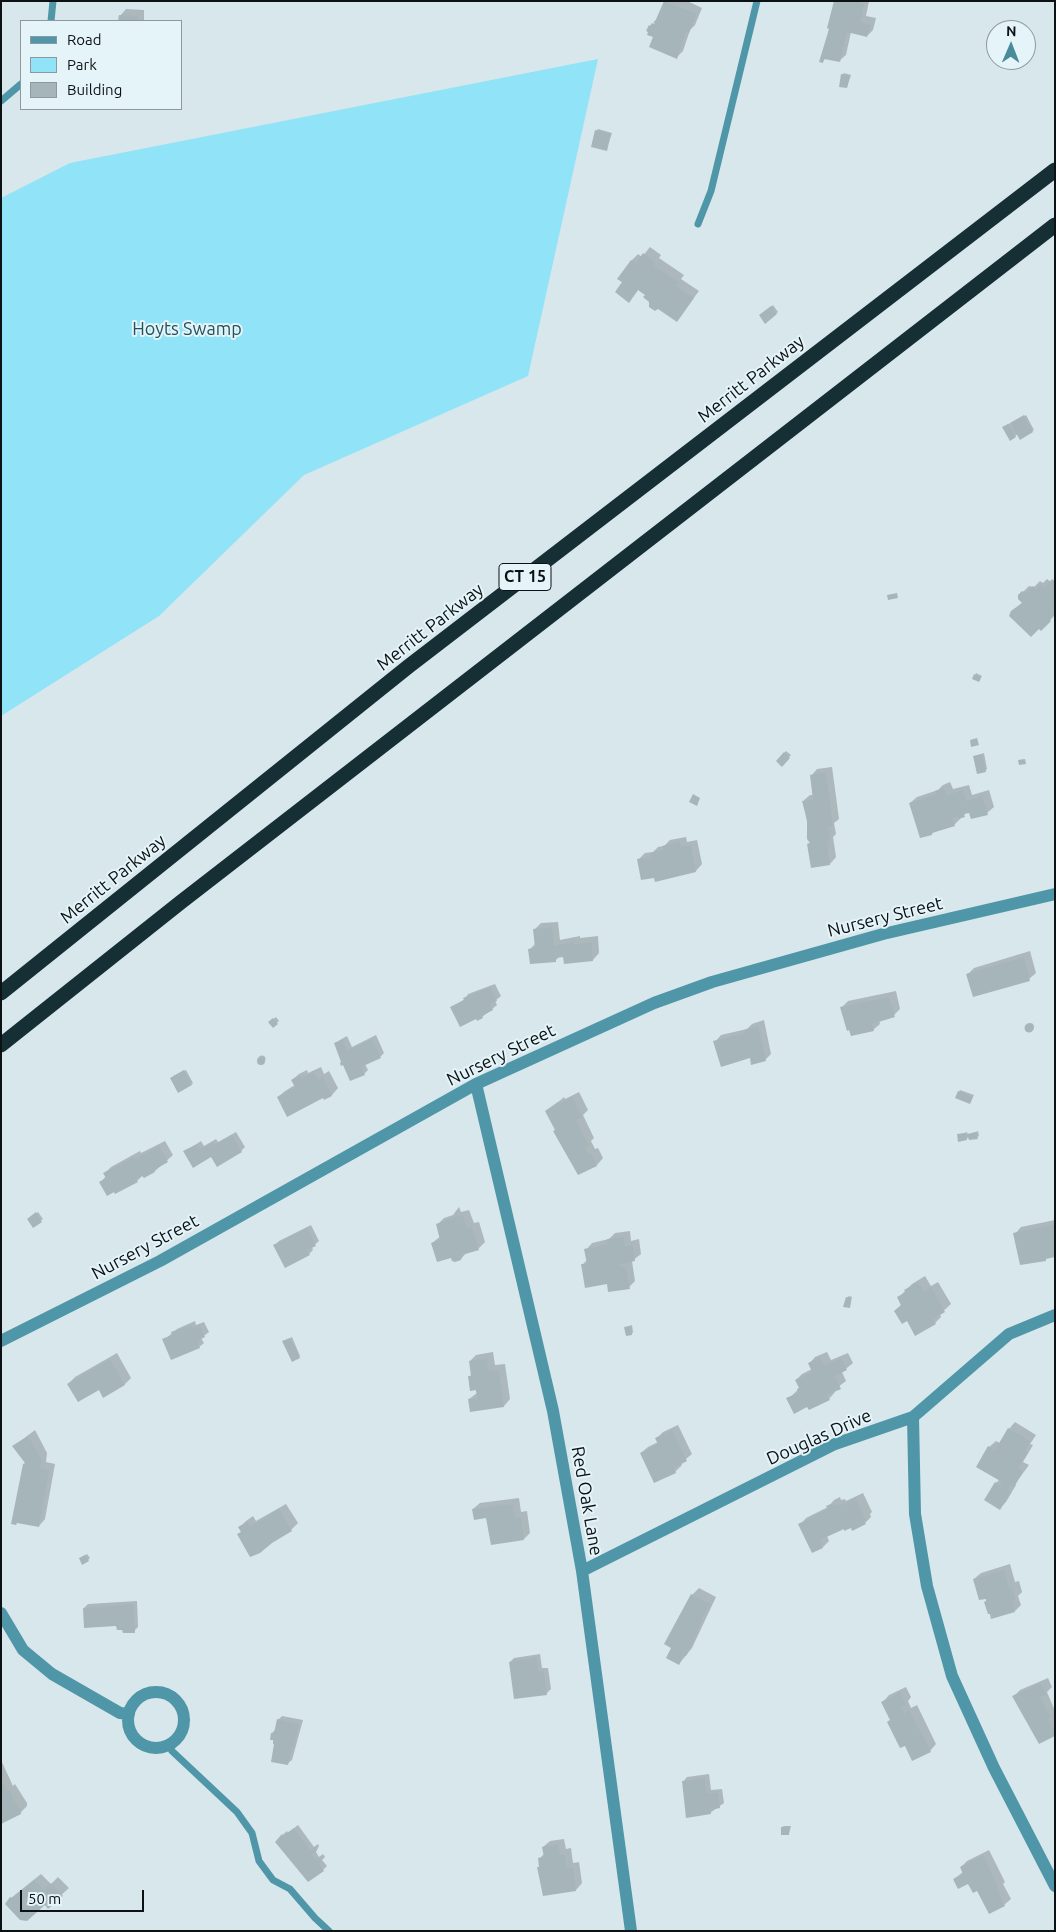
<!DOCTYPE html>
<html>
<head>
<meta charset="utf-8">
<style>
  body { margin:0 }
  #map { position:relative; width:1056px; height:1932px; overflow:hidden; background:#d7e7eb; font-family:Ubuntu,sans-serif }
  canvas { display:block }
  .frame { position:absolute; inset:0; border:2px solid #0c1113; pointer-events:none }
  .legend { position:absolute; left:20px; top:20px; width:162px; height:90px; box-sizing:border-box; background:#e4f4f9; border:1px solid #8e999d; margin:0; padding:6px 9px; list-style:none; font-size:15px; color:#0c1113 }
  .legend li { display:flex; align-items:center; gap:10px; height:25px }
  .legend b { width:25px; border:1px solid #8e999d }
  .north { position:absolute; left:986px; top:20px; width:50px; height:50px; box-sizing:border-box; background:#e4f4f9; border:1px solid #8e999d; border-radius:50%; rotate:1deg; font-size:14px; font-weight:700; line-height:20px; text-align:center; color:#0c1113 }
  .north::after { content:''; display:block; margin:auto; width:18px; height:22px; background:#488b9b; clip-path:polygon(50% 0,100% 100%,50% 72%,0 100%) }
  .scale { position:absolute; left:20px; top:1890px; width:124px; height:22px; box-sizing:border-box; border:2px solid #0c1113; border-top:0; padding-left:6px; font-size:15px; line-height:18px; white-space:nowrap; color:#0c1113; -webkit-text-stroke:4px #e4f4f9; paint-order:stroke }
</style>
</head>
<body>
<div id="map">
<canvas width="1056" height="1932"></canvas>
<div class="frame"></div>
<ul class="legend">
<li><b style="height:6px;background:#4e96a8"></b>Road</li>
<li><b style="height:14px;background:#91e3f8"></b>Park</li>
<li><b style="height:14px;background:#a6b5b9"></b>Building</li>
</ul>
<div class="north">N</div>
<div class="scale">50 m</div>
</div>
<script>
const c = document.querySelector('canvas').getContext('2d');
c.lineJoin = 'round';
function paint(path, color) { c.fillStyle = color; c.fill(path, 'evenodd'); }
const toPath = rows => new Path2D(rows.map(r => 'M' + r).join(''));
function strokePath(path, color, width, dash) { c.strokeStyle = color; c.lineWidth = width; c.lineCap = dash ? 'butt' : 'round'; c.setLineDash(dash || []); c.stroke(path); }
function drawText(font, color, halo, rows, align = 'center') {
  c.font = font + ' Ubuntu,sans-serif'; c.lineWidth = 4; c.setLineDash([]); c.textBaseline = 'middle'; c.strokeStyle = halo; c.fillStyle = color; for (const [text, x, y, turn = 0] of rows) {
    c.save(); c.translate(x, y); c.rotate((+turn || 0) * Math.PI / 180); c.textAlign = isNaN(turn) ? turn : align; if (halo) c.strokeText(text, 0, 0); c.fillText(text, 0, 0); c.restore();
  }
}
paint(toPath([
  [598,59,528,376,304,475,159,616,1,716,1,198,70,163]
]), '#91e3f8');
paint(toPath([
  [665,1,687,1,702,8,695,25,690,30,683,51,676,58,655,37,650,26,652,23,652,25,660,26,653,22,658,19],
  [835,1,869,1,866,16,876,18,873,30,867,36,851,32,846,55,839,61,826,58,822,62],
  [126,9,144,10,144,21,119,21,120,16],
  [844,73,851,75,847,87,842,75],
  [598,129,612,133,606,150,596,131],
  [650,247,661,255,659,258,684,275,681,279,699,291,677,320,650,301,646,294,639,289,629,301,624,282,619,278,632,260,638,254,642,257],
  [773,305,778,312,766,322,761,315],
  [1026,415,1034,430,1020,438,1018,434,1015,436,1005,426,1010,423,1011,425],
  [1047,579,1051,582,1055,579,1055,615,1041,630,1012,612,1023,602,1019,596,1029,586,1034,587,1040,581,1043,583],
  [976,673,982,676,979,681,975,675],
  [786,751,791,755,782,765,777,761],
  [984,753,987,769,985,771,975,756],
  [832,767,839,819,834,823,836,834,833,837,836,857,830,864,808,844,811,842,803,801,810,795,813,795,811,776,817,769],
  [950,782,953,789,969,785,972,795,989,790,994,807,987,813,969,810,955,824,935,830,932,834,910,803,917,797,938,790,943,785],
  [686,837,687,842,697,840,702,864,696,871,638,860,645,853,653,852,658,847,664,846,670,840],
  [558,922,560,940,580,936,580,938,598,936,599,953,593,960,564,956,559,957,555,961,530,949,536,943,534,930,541,923],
  [1030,951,1036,973,1029,979,968,974,974,968],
  [495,984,501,996,495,1001,497,1005,482,1017,452,1007,465,999,468,994],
  [896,991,900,1009,894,1015,879,1020,880,1024,873,1030,842,1007,848,1001],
  [276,1017,279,1021,273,1026,270,1022],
  [764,1020,771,1054,765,1060,751,1057,715,1042,721,1035,747,1029,752,1024],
  '1026 1027a4 4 0 1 1 8 0a4 4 0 1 1-8 0Z',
  [376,1035,384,1053,380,1057,365,1064,368,1070,364,1074,344,1063,336,1044,340,1040,347,1036,352,1047],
  '258.5 1059a3.5 3.5 0 1 1 7 0a3.5 3.5 0 1 1-7 0Z',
  [321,1067,324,1074,329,1071,338,1088,332,1095,324,1098,323,1097,278,1097,285,1091,295,1085,292,1080,299,1074,307,1070,308,1073],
  [186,1070,193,1083,192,1084,173,1076],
  [960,1090,974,1095,970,1102,959,1092],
  [579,1092,588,1110,583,1115,594,1138,591,1141,595,1149,598,1148,603,1158,597,1165,579,1174,547,1111,563,1098,564,1097,565,1099],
  [978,1131,979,1136,977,1137,969,1137,966,1139,958,1135,967,1132,968,1135],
  [236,1132,245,1147,241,1151,185,1152,201,1141,204,1146,216,1139,218,1142],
  [165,1141,173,1155,155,1171,144,1176,143,1175,137,1181,116,1192,101,1182,106,1176,105,1173,111,1167,140,1151,141,1153],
  [459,1207,461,1212,469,1210,474,1223,479,1222,485,1242,479,1248,467,1252,461,1259,452,1256,432,1243,441,1236,438,1224,444,1218,453,1215],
  [38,1212,43,1219,34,1226,30,1218],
  [1055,1220,1055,1256,1015,1234,1021,1227],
  [311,1225,319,1241,312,1247,313,1250,309,1254,275,1245,279,1241],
  [630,1231,631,1241,639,1239,641,1254,632,1261,635,1281,629,1287,608,1283,582,1265,587,1260,586,1250,592,1243,609,1239,615,1233],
  [925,1276,931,1286,938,1282,951,1304,940,1314,941,1317,935,1323,907,1320,898,1298,912,1284],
  [849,1296,852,1297,850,1307,847,1298],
  [195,1321,196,1325,204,1322,209,1332,201,1338,204,1343,199,1347,164,1340,177,1329],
  [632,1325,633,1332,632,1334,626,1327],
  [292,1337,300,1356,299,1357,286,1340],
  [493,1352,495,1365,505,1364,510,1399,504,1406,469,1399,477,1393,469,1377,472,1374,470,1361,476,1355],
  [827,1352,831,1360,848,1353,853,1363,842,1372,846,1381,834,1390,835,1392,829,1399,808,1405,788,1399,800,1388,796,1380,802,1374,812,1369,809,1364,815,1357],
  [117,1353,131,1378,125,1384,104,1396,99,1388,68,1384,75,1377],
  [1015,1422,1036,1435,1030,1444,1033,1445,1023,1462,1029,1465,1015,1484,1016,1485,1006,1502,1000,1508,996,1483,1000,1479,989,1447,996,1441,1000,1443,1009,1429],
  [678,1425,692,1454,681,1463,682,1465,675,1472,641,1453,648,1447,658,1442,657,1438,663,1432],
  [35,1430,47,1453,46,1462,55,1464,45,1519,39,1526,26,1463,14,1446],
  [863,1493,872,1512,870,1514,871,1517,865,1523,844,1527,827,1536,829,1541,823,1547,800,1525,806,1518,828,1507,834,1500,840,1497,841,1500,845,1499,846,1501],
  [519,1498,521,1512,527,1511,530,1533,524,1539,473,1509,480,1503],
  [286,1504,298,1523,291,1530,271,1542,239,1534,242,1531,240,1527,246,1521,253,1516,256,1521],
  [87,1554,90,1558,88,1560,82,1557],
  [1010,1564,1015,1582,1019,1581,1022,1592,1018,1596,1021,1605,1015,1611,987,1600,974,1579,981,1573],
  [699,1588,716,1597,692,1648,679,1664,692,1595],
  [137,1601,138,1627,134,1631,84,1608,88,1604],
  [540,1654,542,1668,548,1668,551,1689,547,1693,516,1698,510,1662,514,1658],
  [1048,1678,1052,1687,1047,1692,1055,1711,1055,1735,1014,1696,1020,1690],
  [906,1687,911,1697,908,1701,911,1708,917,1705,936,1744,930,1751,891,1719,883,1702,889,1695],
  [282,1716,303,1720,292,1760,287,1764,272,1733,276,1729,278,1720],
  [1,1760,13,1786,15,1784,27,1803,27,1806,20,1813,1,1823],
  [709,1774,711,1790,722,1789,724,1803,710,1813,683,1782,687,1777],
  [298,1825,314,1847,318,1844,319,1846,316,1852,319,1857,323,1854,325,1857,322,1860,327,1866,323,1870,279,1838,287,1831,288,1833],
  [784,1826,791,1826,789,1834,782,1827],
  [564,1839,566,1849,571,1848,573,1863,579,1862,582,1883,576,1890,540,1866,539,1859,544,1854,543,1847,550,1841],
  [989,1850,1005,1882,1003,1884,1011,1899,1004,1905,969,1882,954,1879,963,1872,961,1867,967,1861],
  [41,1874,51,1884,58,1877,69,1888,48,1907,45,1903,20,1919,11,1898]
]), '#0003');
paint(toPath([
  [664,1,697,14,689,33,686,32,677,59,649,47,653,37,647,35,648,32,646,31,649,25,651,26,652,23,654,24],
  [834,1,853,1,864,4,860,22,871,25,867,37,847,32,840,62,824,59,823,63,819,62,829,29,827,28],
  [119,15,138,16,138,21,118,21],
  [841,74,850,76,847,88,839,87],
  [595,130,611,134,607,151,591,147],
  [643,253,655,262,653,265,679,282,676,286,694,298,677,322,658,309,655,311,649,307,649,302,643,297,645,295,638,290,629,303,615,292,622,282,617,279,631,260,636,263],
  [771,306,777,314,765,324,759,315],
  [1024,415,1033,432,1020,440,1010,423],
  [1008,424,1016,437,1010,441,1002,427],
  [1052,579,1055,582,1055,613,1049,619,1051,621,1041,631,1039,629,1031,637,1009,616,1011,611,1022,603,1018,599,1018,595,1022,591,1026,593,1033,586,1036,589,1040,584,1044,588],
  [897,593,898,598,888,600,887,595],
  [974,674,981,678,979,682,972,679],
  [977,738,979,745,971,747,970,740],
  [784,752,790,758,782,767,776,761],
  [982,754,986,772,977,774,973,756],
  [1025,759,1026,764,1019,765,1018,760],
  [826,772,833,826,828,827,830,841,827,842,830,865,811,868,807,844,810,843,807,839,807,820,802,801,813,800,810,775],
  [943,788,947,795,963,790,966,801,982,796,988,815,971,819,969,813,964,814,965,817,958,819,957,816,953,818,955,826,932,833,932,835,920,838,909,803,936,794,935,791],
  [693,794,700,798,697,806,689,802],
  [680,842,681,847,691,845,696,872,655,882,654,878,641,880,637,859,651,857,650,853,663,850,662,846],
  [552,927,554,946,574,942,574,944,592,942,593,961,564,964,563,957,556,958,556,962,530,964,528,949,535,948,533,929],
  [1024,957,1030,981,973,997,966,974],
  [490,987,497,1001,490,1004,493,1010,482,1016,483,1018,477,1021,476,1019,460,1027,450,1007,464,1000,463,998],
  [889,997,895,1017,872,1024,874,1031,851,1036,849,1030,847,1031,840,1007],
  [273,1018,278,1024,273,1028,268,1022],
  '1024.5 1028a4.5 4.5 0 1 1 9 0a4.5 4.5 0 1 1-9 0Z',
  [758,1026,766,1061,751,1065,750,1058,721,1067,713,1041,745,1033,744,1030],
  [343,1039,347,1050,372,1039,381,1058,361,1067,365,1075,350,1081,343,1065,341,1066,340,1063,341,1062,334,1043],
  '257 1061a4 4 0 1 1 8 0a4 4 0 1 1-8 0Z',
  [184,1070,192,1085,178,1093,170,1078],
  [314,1072,318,1079,323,1077,332,1096,324,1100,323,1098,287,1117,277,1097,295,1087,291,1080,300,1075,302,1078],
  [958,1091,973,1097,970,1104,955,1098],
  [572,1097,582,1117,576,1120,589,1145,585,1147,588,1154,591,1153,597,1166,578,1175,553,1131,555,1130,545,1111,558,1102,559,1104],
  [976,1132,978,1139,969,1140,967,1134],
  [966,1133,967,1140,958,1142,957,1134],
  [232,1135,242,1152,217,1167,211,1157,193,1168,183,1151,197,1144,200,1149,212,1143,214,1145],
  [159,1146,168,1162,154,1170,155,1172,144,1178,142,1176,136,1179,138,1182,115,1194,114,1192,107,1196,99,1182,106,1178,103,1173,134,1157,135,1159],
  [36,1212,42,1222,33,1228,27,1219],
  [463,1215,467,1229,472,1227,479,1250,462,1255,461,1260,455,1262,452,1261,451,1258,437,1262,431,1243,440,1240,436,1224,453,1218,452,1217],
  [1055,1224,1055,1257,1046,1259,1046,1261,1020,1265,1013,1233],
  [307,1228,316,1246,307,1250,310,1255,285,1268,273,1245],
  [624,1237,625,1246,633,1245,635,1261,620,1264,620,1267,626,1267,630,1289,608,1292,607,1284,585,1288,581,1264,587,1264,584,1249,603,1245,608,1245,607,1239],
  [918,1282,924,1292,931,1287,945,1312,933,1319,936,1324,915,1336,907,1321,902,1324,894,1311,901,1305,897,1297,906,1292,904,1290],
  [846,1297,851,1298,850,1308,843,1307],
  [191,1325,192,1328,200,1325,205,1337,197,1341,200,1348,171,1360,162,1339,172,1335,171,1332],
  [631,1326,632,1335,626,1336,624,1327],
  [290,1338,300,1358,292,1362,282,1341],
  [820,1357,824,1366,841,1358,847,1370,835,1376,841,1389,827,1395,830,1400,809,1410,807,1407,794,1414,786,1398,798,1393,797,1389,799,1388,795,1380,812,1372,808,1363],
  [487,1358,488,1371,499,1370,504,1407,470,1412,468,1399,477,1398,476,1390,470,1391,468,1376,471,1376,469,1361],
  [110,1359,125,1385,103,1398,99,1390,78,1402,67,1384],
  [1008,1428,1030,1441,1025,1450,1028,1452,1018,1468,1023,1472,1014,1487,1011,1486,1008,1490,1011,1492,1000,1510,984,1500,995,1482,1000,1485,1002,1482,976,1467,988,1446,995,1450],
  [672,1430,687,1461,674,1468,676,1473,654,1483,640,1453,658,1444,655,1438],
  [28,1436,42,1460,40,1468,49,1470,39,1527,17,1523,16,1525,11,1524,23,1464,25,1463,12,1446],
  [856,1498,866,1520,864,1521,866,1524,852,1531,851,1528,844,1531,844,1529,820,1540,823,1548,812,1553,798,1524,828,1509,826,1506,833,1503,834,1506,838,1504,839,1506],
  [513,1504,515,1518,521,1517,524,1540,491,1545,486,1518,474,1520,472,1509],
  [279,1509,292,1531,272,1543,260,1553,250,1557,237,1534,241,1532,238,1527,247,1522,250,1527],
  [85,1555,89,1561,82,1565,79,1558],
  [1004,1570,1009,1588,1012,1587,1016,1600,1012,1601,1015,1612,991,1619,990,1614,988,1614,984,1602,986,1601,986,1599,979,1600,973,1579],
  [691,1594,710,1604,701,1621,698,1630,699,1630,686,1656,684,1655,679,1665,666,1658,671,1648,664,1644],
  [133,1604,135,1633,123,1633,122,1630,117,1630,116,1626,84,1628,83,1608],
  [536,1657,539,1672,544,1671,547,1695,514,1699,509,1662],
  [1041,1683,1046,1694,1040,1697,1051,1718,1048,1719,1055,1732,1055,1736,1039,1744,1012,1696],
  [900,1692,906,1705,901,1707,904,1713,910,1711,931,1752,912,1761,905,1746,900,1748,887,1722,890,1720,881,1702],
  [277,1719,299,1724,294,1748,292,1748,288,1765,271,1762,274,1744,273,1744,273,1740,270,1740,271,1733,274,1733],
  [705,1778,707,1794,718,1792,720,1808,710,1810,711,1814,686,1818,682,1781],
  [1,1780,7,1791,8,1790,12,1793,13,1799,21,1810,21,1814,1,1824],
  [781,1827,789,1827,789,1835,781,1835],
  [294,1828,310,1850,314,1847,316,1851,312,1854,315,1860,318,1858,322,1862,319,1864,324,1871,308,1882,275,1842,282,1834,283,1836],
  [558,1844,560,1855,565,1854,567,1868,573,1868,576,1891,543,1896,537,1867,539,1867,538,1858,544,1857,542,1847],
  [983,1855,999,1889,997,1890,1005,1906,989,1914,977,1891,973,1893,968,1884,958,1889,953,1879,963,1874,960,1867],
  [34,1880,44,1890,51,1883,63,1896,48,1909,45,1905,27,1921,20,1920,5,1904,10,1897,12,1898]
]), '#a6b5b9');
strokePath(toPath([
  [51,21,53,1],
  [1,101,21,84],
  [698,224,711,191,757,1],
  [169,1744,172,1751,237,1812,252,1833,259,1861,273,1880,290,1889,315,1918,329,1931]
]), '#4e96a8', 7);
strokePath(toPath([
  [476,1084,553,1411,582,1571,631,1931],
  [1,1341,160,1261,476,1084,654,1003,712,982,883,934,1055,894],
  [913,1417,915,1514,927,1586,952,1676,994,1768,1055,1886],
  [582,1571,835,1444,913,1417,1009,1334,1055,1315],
  [1,1613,23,1650,52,1674,120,1713,129,1714],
  '128 1720a28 28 0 1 1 56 0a28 28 0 1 1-56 0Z'
]), '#4e96a8', 12);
strokePath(toPath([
  [1,993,409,666,1055,170],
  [1,1045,181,902,1055,225]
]), '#152f35', 15);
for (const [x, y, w] of [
  [525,577,52]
]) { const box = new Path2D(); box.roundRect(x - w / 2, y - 13.5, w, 27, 4); c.fillStyle = '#e4f4f9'; c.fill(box); strokePath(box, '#0c1113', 1); }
drawText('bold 16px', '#0c1113', null, [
  ["CT 15",525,577]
]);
drawText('18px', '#21525e', '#e4f4f9', [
  ["Hoyts Swamp",187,329]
]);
drawText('18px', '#0c1113', '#e4f4f9', [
  ["Merritt Parkway",751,379,-38],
  ["Merritt Parkway",430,627,-38],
  ["Merritt Parkway",113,879,-39],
  ["Nursery Street",885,917,-14],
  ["Nursery Street",501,1055,-26],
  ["Nursery Street",145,1247,-28],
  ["Douglas Drive",819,1437,-24],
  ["Red Oak Lane",587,1501,80]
]);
</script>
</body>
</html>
